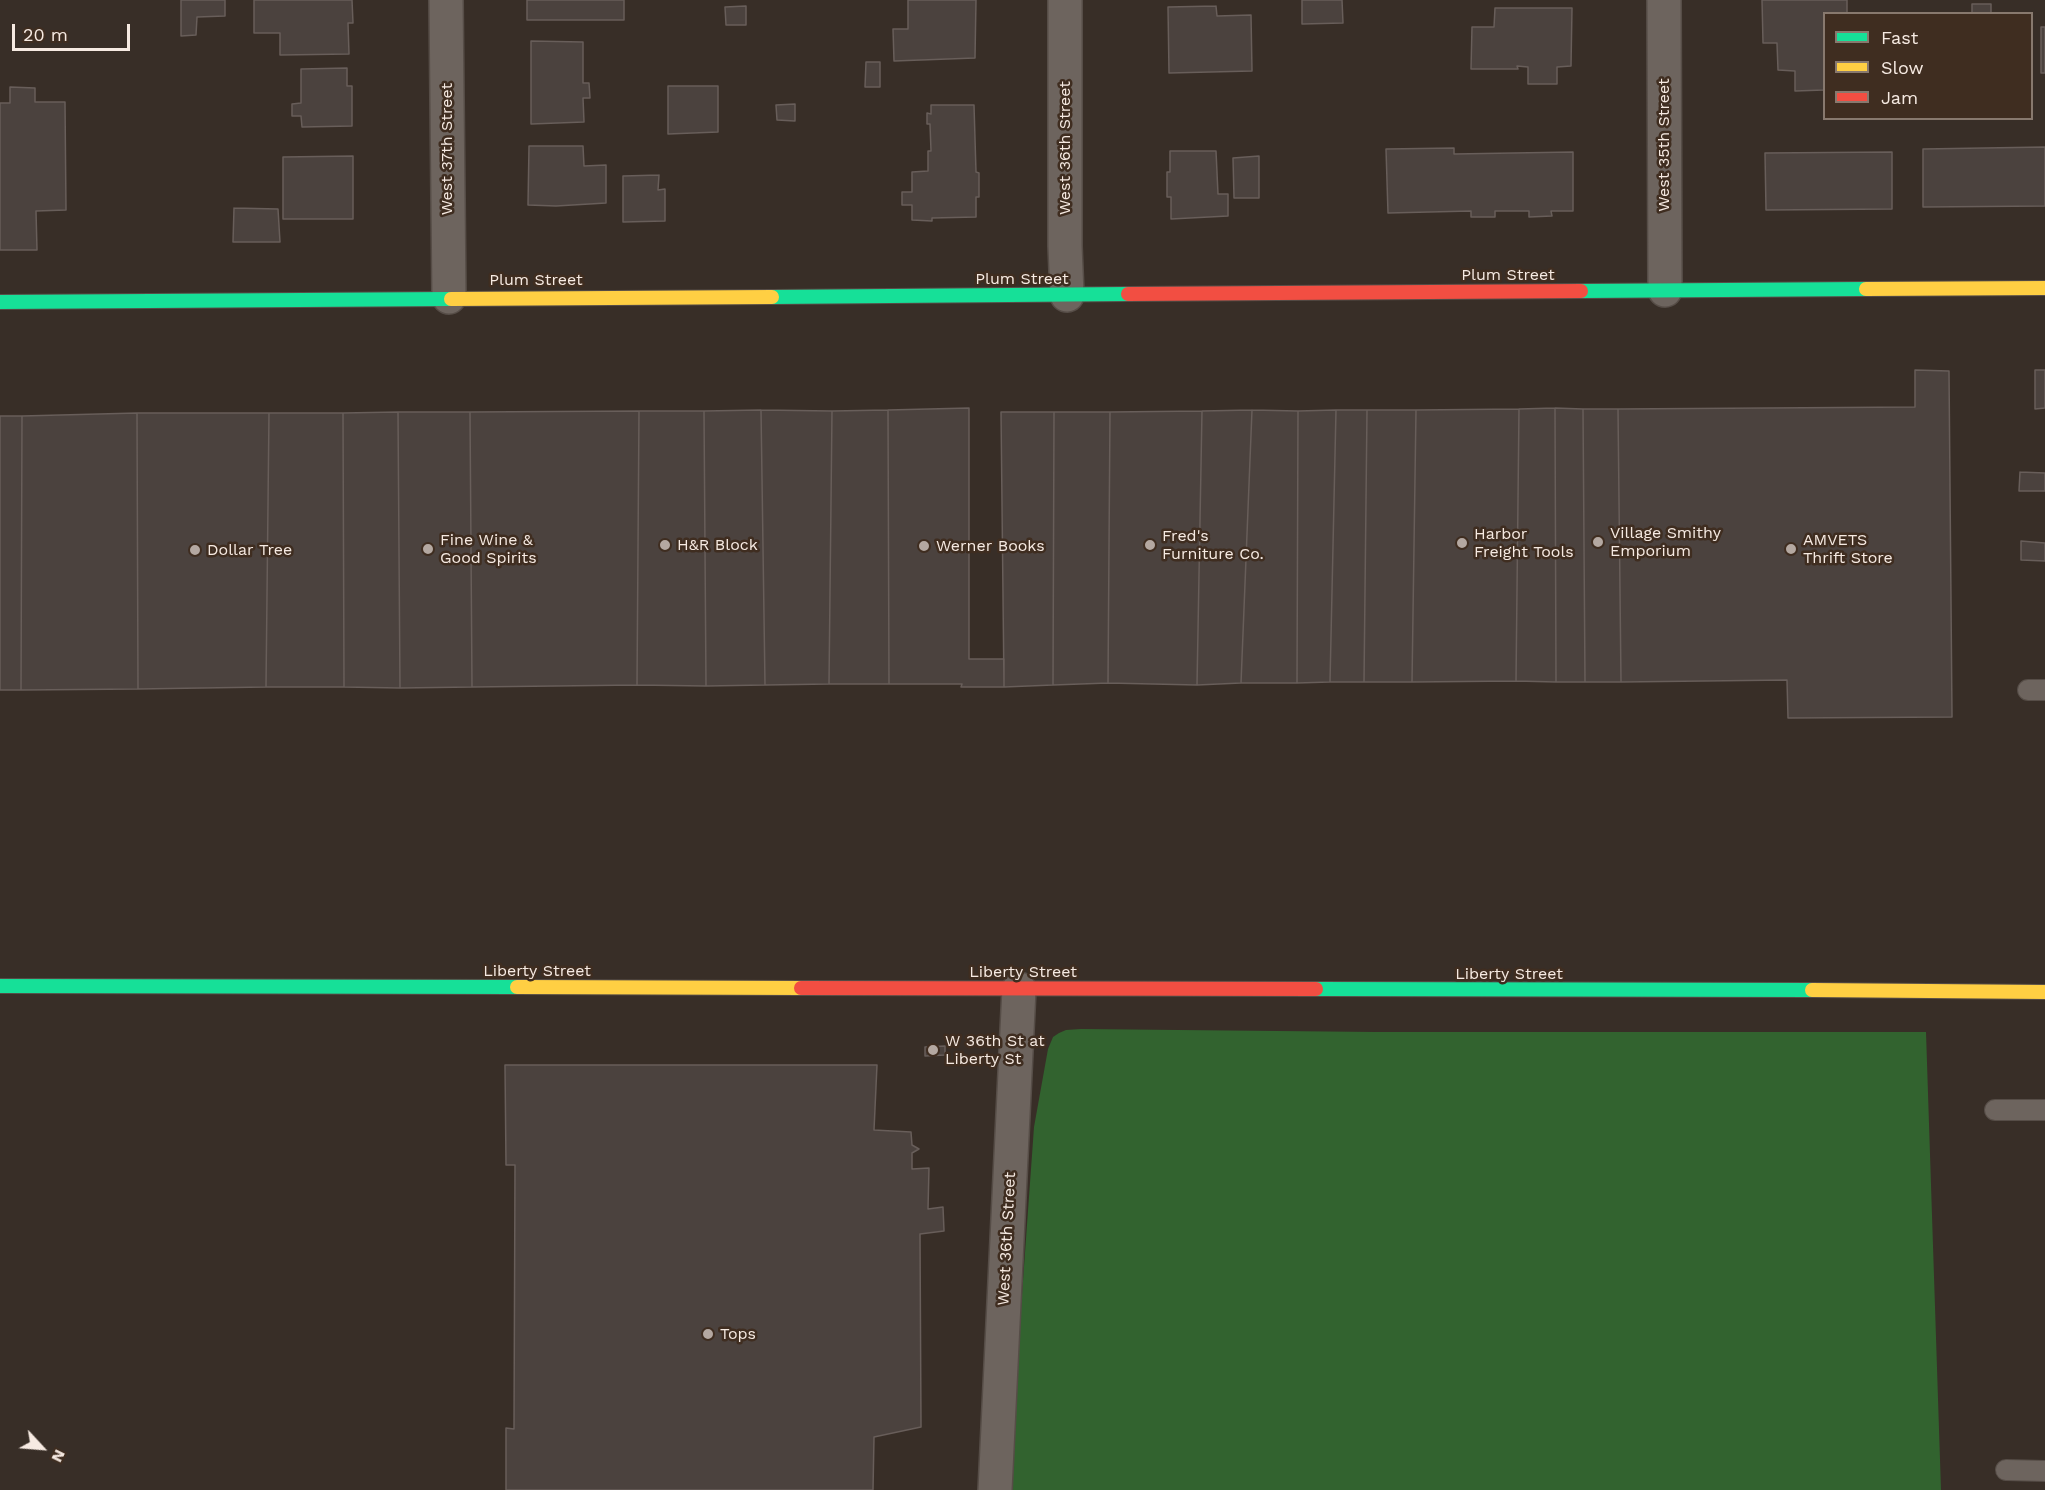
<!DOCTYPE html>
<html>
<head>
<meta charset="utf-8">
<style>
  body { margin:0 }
  #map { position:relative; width:2045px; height:1490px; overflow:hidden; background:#382e27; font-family:"Work Sans",sans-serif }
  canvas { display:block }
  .legend { position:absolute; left:1823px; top:12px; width:210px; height:108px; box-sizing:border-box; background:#3f2d20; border:2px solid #88796e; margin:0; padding:8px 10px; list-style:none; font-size:18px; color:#f6eae2 }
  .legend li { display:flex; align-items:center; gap:12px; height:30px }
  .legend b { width:30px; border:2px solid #88796e }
  .north { position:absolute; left:12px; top:1418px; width:60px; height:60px; -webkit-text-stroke:4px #3f2d20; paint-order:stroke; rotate:116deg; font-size:16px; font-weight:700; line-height:24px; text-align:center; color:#f6eae2 }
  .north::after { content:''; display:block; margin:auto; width:21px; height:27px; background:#f6eae2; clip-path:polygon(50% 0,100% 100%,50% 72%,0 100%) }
  .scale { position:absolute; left:12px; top:24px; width:118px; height:27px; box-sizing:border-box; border:3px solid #f6eae2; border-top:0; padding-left:8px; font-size:18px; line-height:21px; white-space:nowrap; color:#f6eae2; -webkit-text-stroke:4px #3f2d20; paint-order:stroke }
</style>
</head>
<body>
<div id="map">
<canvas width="2045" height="1490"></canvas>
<ul class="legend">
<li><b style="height:8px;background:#16e098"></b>Fast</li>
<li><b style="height:8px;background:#ffcf43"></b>Slow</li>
<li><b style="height:8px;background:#f24e42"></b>Jam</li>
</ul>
<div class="north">N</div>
<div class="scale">20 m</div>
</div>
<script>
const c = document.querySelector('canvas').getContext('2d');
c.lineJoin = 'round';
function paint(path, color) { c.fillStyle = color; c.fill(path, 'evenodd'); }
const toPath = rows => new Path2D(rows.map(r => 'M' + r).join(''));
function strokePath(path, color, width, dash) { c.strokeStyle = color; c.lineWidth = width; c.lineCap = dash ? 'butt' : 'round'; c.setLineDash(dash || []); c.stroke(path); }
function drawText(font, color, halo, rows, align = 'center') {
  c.font = font + ' "Work Sans",sans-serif'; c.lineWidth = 5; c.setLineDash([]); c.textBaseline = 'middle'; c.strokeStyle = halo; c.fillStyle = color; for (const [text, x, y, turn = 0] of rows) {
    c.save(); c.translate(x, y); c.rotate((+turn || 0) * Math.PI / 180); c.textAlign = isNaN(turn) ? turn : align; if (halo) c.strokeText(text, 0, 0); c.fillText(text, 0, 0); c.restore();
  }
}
paint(toPath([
  [1081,1029,1376,1032,1926,1032,1941,1490,1008,1490,1034,1127,1048,1049,1053,1037,1059,1033,1066,1030]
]), '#32632f');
const building = toPath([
  [181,0,225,0,225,16,197,17,196,35,181,36,181,0],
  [254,0,352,0,353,23,348,23,349,54,280,55,280,33,254,33,254,0],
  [527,0,624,0,624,20,527,20,527,0],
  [908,0,976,0,975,58,894,61,893,29,908,29,908,0],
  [1302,0,1342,0,1343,23,1302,24,1302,0],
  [1762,0,1847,0,1847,14,1824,14,1824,90,1795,91,1795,71,1778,70,1777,43,1763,43,1762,0],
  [1972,4,1991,4,1991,14,1972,14,1972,4],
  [746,6,746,25,726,25,725,7,746,6],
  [1216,6,1217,16,1251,15,1252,71,1169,73,1168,7,1216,6],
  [1495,8,1572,8,1571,66,1557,67,1557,84,1528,84,1528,67,1517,66,1518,69,1471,69,1472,27,1494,27,1495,8],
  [2041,27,2045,27,2045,73,2041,73,2041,27],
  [531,41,583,42,583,83,589,83,590,98,583,98,584,122,531,124,531,41],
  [866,62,880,62,880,87,865,87,866,62],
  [347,68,347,86,352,86,352,126,302,127,301,116,292,116,292,104,301,103,301,69,347,68],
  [668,86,718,86,718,132,668,134,668,86],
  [10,87,35,88,35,102,65,102,66,210,36,211,37,250,0,250,0,103,10,103,10,87],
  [795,104,795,121,777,120,776,105,795,104],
  [931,105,974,105,976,172,979,173,979,197,976,197,976,217,932,218,932,221,912,220,912,205,902,205,902,192,912,192,912,172,928,171,928,151,931,151,930,124,927,124,927,113,931,114,931,105],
  [529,146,583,146,584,166,606,165,606,203,556,206,528,205,529,146],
  [2045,147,2045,206,1923,207,1923,149,2045,147],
  [1454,148,1454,154,1573,152,1573,211,1551,211,1552,216,1529,217,1529,211,1495,211,1495,217,1471,217,1471,211,1388,213,1386,149,1454,148],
  [1170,151,1216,151,1218,194,1228,194,1228,216,1171,219,1171,197,1167,197,1167,172,1170,172,1170,151],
  [1892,152,1892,209,1766,210,1765,153,1892,152],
  [353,156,353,219,283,219,283,157,353,156],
  [1259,156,1259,198,1234,198,1233,158,1259,156],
  [659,175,658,190,665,189,665,221,623,222,623,176,659,175],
  [234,208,278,209,280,242,233,242,234,208],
  [1915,370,1949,371,1952,717,1788,718,1787,680,1621,682,1618,409,1915,407,1915,370],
  [2035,370,2045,370,2045,408,2035,409,2035,370],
  [969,408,969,659,1004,659,1004,687,961,687,962,684,889,684,888,410,969,408],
  [1555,408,1583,409,1585,682,1556,682,1555,408],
  [1555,408,1556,682,1516,681,1519,409,1555,408],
  [1519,409,1516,681,1412,682,1416,410,1519,409],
  [1583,409,1618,409,1621,682,1585,682,1583,409],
  [761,410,832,411,829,684,765,685,761,410],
  [761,410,765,685,706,686,704,411,761,410],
  [888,410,889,684,829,684,832,411,888,410],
  [1252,410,1241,683,1197,685,1202,411,1252,410],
  [1252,410,1298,411,1297,683,1241,683,1252,410],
  [1336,410,1330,682,1297,683,1298,411,1336,410],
  [1336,410,1367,410,1364,682,1330,682,1336,410],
  [1367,410,1416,410,1412,682,1364,682,1367,410],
  [639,411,637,685,472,687,470,412,639,411],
  [639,411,704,411,706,686,637,685,639,411],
  [1202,411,1197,685,1108,683,1110,412,1202,411],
  [398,412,400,688,344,687,343,413,398,412],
  [398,412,470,412,472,687,400,688,398,412],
  [1001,412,1054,412,1053,685,1004,687,1001,412],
  [1054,412,1110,412,1108,683,1053,685,1054,412],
  [137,413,138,689,21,690,22,416,137,413],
  [137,413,269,413,266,687,138,689,137,413],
  [269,413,343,413,344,687,266,687,269,413],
  [0,416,22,416,21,690,0,690,0,416],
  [2020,472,2045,473,2045,491,2019,491,2020,472],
  [2021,541,2045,543,2045,561,2021,560,2021,541],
  [945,1046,945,1055,925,1056,925,1047,945,1046],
  [505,1065,877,1065,874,1130,911,1132,912,1145,919,1149,912,1153,912,1169,929,1168,928,1209,943,1207,944,1231,920,1234,921,1427,874,1437,873,1490,506,1490,506,1428,514,1429,515,1165,506,1165,505,1065]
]);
paint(building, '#4b423e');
strokePath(building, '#685e5a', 1.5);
const lane = toPath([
  [2028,690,2045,690],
  [1995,1110,2045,1110],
  [2006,1470,2045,1471]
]);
const street = toPath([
  [446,0,449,297],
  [1065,0,1065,246,1067,295],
  [1664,0,1665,290],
  [995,1490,1019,989]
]);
const fast = toPath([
  [1581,291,1866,289],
  [772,297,1128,294],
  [0,302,451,299],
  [0,986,517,987],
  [1316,989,1812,990]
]);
const slow = toPath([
  [1866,289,2045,288],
  [451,299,772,297],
  [517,987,801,988],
  [1812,990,2045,992]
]);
const jam = toPath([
  [1128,294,1581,291],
  [801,988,1316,989]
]);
strokePath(lane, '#564d47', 22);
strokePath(street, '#564d47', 36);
strokePath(fast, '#564d47', 16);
strokePath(slow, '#564d47', 16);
strokePath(jam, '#564d47', 16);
strokePath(lane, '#6d645e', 20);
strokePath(street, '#6d645e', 33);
strokePath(fast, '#16e098', 14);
strokePath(slow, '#ffcf43', 14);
strokePath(jam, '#f24e42', 14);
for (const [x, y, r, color] of [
  [1598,542,6,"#b4a8a1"],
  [1462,543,6,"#b4a8a1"],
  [665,545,6,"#b4a8a1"],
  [1150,545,6,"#b4a8a1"],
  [924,546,6,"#b4a8a1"],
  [428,549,6,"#b4a8a1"],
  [1791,549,6,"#b4a8a1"],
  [195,550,6,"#b4a8a1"],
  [933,1050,6,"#b4a8a1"],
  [708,1334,6,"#b4a8a1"]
]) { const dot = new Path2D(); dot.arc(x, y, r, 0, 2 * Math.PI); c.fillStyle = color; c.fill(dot); strokePath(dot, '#3f2d20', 2); }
drawText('16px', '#f6eae2', '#3f2d20', [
  ["West 35th Street",1664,145,-90],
  ["West 36th Street",1065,148,-90],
  ["West 37th Street",447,149,-90],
  ["Plum Street",1508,275],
  ["Plum Street",1022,279],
  ["Plum Street",536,280],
  ["Liberty Street",537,971],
  ["Liberty Street",1023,972],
  ["Liberty Street",1509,974],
  ["West 36th Street",1007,1239,-87]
]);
drawText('16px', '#f6eae2', '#3f2d20', [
  ["Village Smithy",1610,533],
  ["Emporium",1610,551],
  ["Harbor",1474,534],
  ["Freight Tools",1474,552],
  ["Fred's",1162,536],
  ["Furniture Co.",1162,554],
  ["Fine Wine &",440,540],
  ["Good Spirits",440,558],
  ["AMVETS",1803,540],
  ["Thrift Store",1803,558],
  ["H&R Block",677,545],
  ["Werner Books",936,546],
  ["Dollar Tree",207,550],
  ["W 36th St at",945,1041],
  ["Liberty St",945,1059],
  ["Tops",720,1334]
], 'left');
</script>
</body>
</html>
